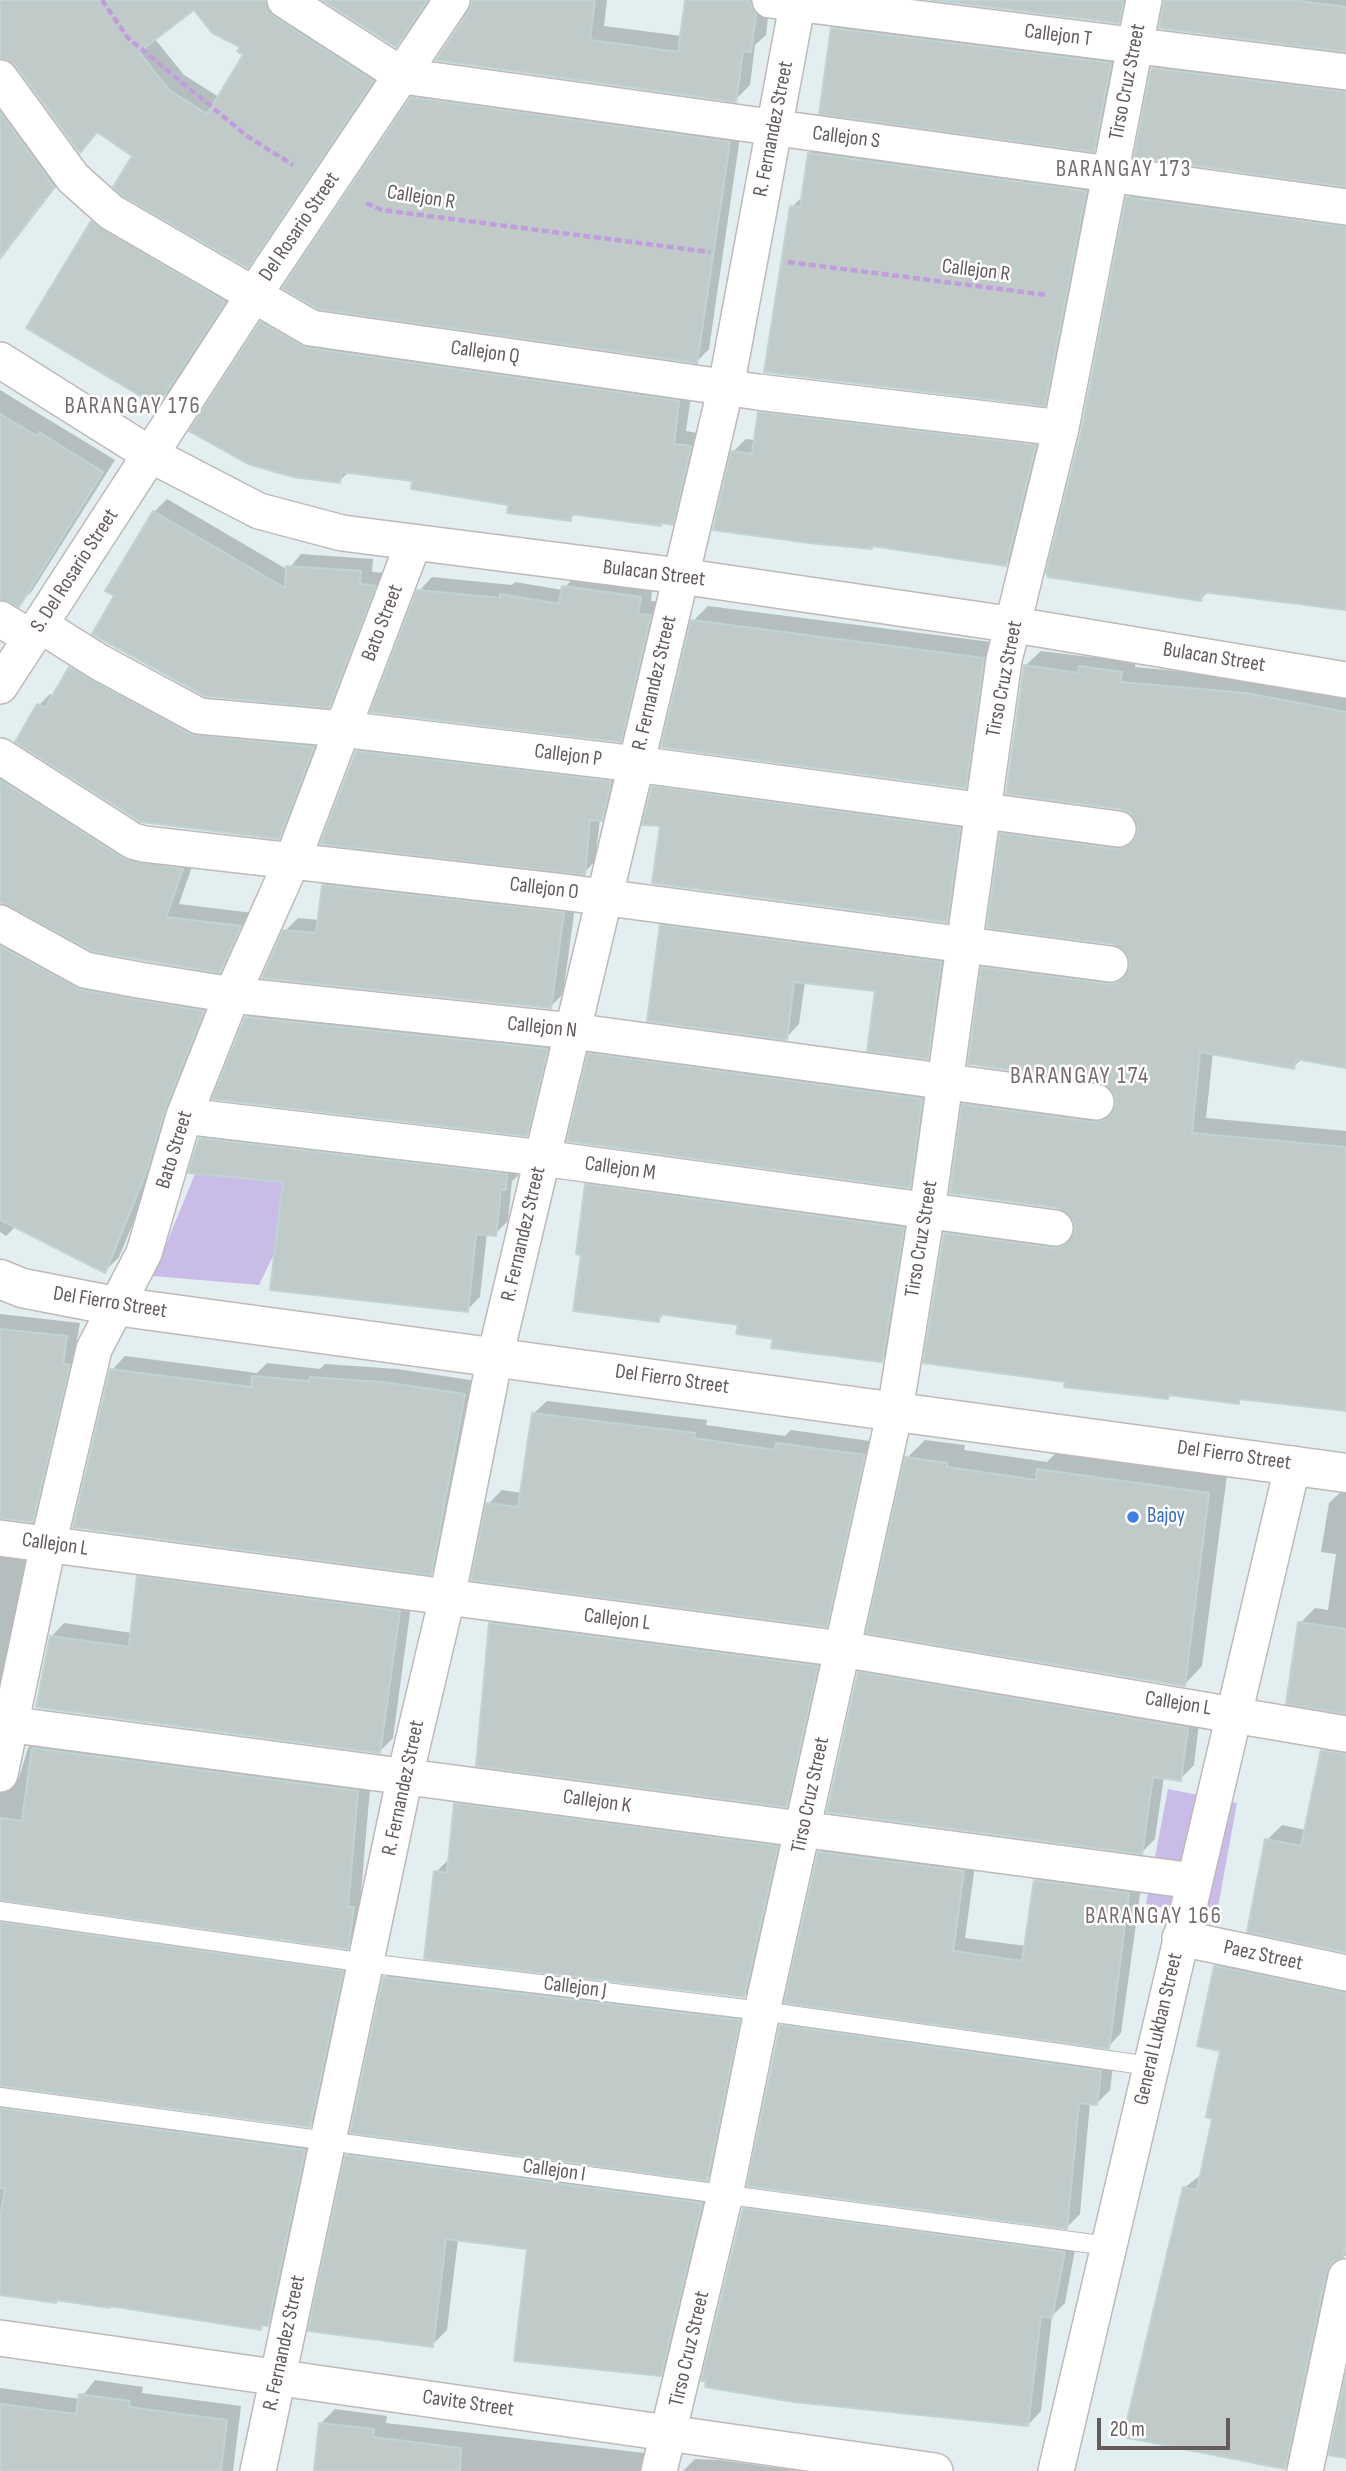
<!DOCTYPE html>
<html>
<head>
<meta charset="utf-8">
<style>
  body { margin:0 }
  #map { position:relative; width:1346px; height:2471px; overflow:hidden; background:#e2eeef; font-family:"Sofia Sans Condensed",sans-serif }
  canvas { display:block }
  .scale { position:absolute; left:1097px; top:2418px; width:133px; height:32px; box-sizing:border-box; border:4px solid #655b5c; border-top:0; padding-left:9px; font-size:21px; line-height:24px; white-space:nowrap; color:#655b5c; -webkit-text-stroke:5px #fff; paint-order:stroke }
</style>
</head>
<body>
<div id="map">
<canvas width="1346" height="2471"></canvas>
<div class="scale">20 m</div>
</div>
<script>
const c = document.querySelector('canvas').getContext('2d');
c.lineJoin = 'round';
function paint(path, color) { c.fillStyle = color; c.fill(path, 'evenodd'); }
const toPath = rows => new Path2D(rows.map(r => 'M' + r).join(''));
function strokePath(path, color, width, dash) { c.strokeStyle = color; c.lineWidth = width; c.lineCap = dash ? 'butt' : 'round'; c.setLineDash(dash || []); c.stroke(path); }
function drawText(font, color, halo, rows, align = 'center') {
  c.font = font + ' "Sofia Sans Condensed",sans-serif'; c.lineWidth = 5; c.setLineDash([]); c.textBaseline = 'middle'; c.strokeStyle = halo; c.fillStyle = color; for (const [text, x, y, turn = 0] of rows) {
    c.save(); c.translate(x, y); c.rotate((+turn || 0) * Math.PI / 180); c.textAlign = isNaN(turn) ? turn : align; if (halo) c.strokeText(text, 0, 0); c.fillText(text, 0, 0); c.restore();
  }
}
paint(toPath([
  [209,1140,322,1155,259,1285,153,1276],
  [1168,1789,1237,1803,1216,1918,1146,1904]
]), '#c9bce9');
paint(toPath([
  [0,0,289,0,387,66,262,251,247,266,134,155,99,131,80,151,17,64,8,58,0,58],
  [195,8,243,46,245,54,219,97,184,75,154,38],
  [325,0,431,0,410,31,396,45],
  [473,0,607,0,604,26,682,36,687,0,770,0,766,35,755,45,750,85,735,100,439,59],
  [946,0,1135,0,1133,7,1118,22],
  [1164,0,1346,0,1346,50],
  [846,15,1124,50,1107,136,1093,150,833,29],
  [1168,54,1346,76,1346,185,1153,69],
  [0,78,68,171,0,260],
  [424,86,741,130,709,349,697,361,412,99],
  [821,141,1097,180,1056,392,1044,404,792,207,804,195,809,153],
  [1143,183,1346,211,1346,608,1209,591,1201,599,1082,432,1128,198],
  [110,206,241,284,174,387,157,404,93,223],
  [275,310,692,389,686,431,703,434,685,510,672,523,660,524,576,513,570,519,414,480,350,471,339,481,262,323],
  [0,390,115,460,32,591,18,605,0,597],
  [773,400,1048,432,1019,551,1006,564,874,544,871,547,733,452,746,439,756,440,759,413],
  [167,499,288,570,301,554,373,559,372,572,387,573,341,693,328,706,154,512],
  [577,573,653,584,651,601,663,602,634,727,620,740,419,591,432,577,512,585,515,582,563,590],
  [708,606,999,643,981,771,965,786,693,621],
  [1041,651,1090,657,1096,651,1136,657,1135,667,1262,679,1346,694,1346,1066,1303,1058,1293,1067,1213,1052,1206,1118,1346,1131,1346,1409,1243,1397,1238,1402,1172,1394,1168,1398,1067,1380,945,1234,961,1219,1077,1232,1075,1219,964,1105,979,1090,1111,1107,1118,1104,1116,1093,983,968,998,953,1125,969,1132,966,1124,947,1002,834,1017,819,1133,834,1140,831,1132,812,1025,666],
  [82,657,201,724,324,736,290,826,278,837,18,741,39,705,50,694,54,696,71,668],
  [369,740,622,770,613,808,600,819,595,861,584,873,357,752],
  [0,773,196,855,179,904,253,913,234,957,219,971,0,901],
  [664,777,970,818,957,910,946,920,653,787],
  [336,872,576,900,563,994,550,1007,285,931,298,918,320,920,323,885],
  [675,912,954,949,941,1044,927,1057,877,990,805,982,799,1024,786,1038,661,926],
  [0,923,217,997,160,1158,119,1257,105,1271,16,1226,6,1236,0,1232],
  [258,1006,558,1038,537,1123,526,1134,247,1018],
  [602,1042,934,1087,922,1173,909,1186,590,1054],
  [213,1126,519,1162,518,1176,512,1181,508,1221,495,1234,487,1233,480,1297,467,1310,285,1181,200,1139],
  [599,1172,916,1215,895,1347,881,1360,775,1337,740,1323,665,1313,658,1320,583,1254,586,1185],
  [0,1314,80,1323,46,1506,32,1520,0,1518],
  [125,1356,257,1373,267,1363,320,1369,325,1364,397,1369,477,1381,444,1559,431,1573,112,1370],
  [547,1401,707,1420,706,1425,785,1436,791,1430,877,1442,840,1611,826,1625,488,1504,502,1490,522,1493,533,1414],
  [925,1440,965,1445,964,1450,1047,1462,1057,1452,1227,1475,1202,1666,1184,1685,907,1458],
  [1344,1489,1346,1489,1346,1712,1300,1623,1315,1608,1328,1610,1336,1554,1321,1552,1329,1503],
  [0,1538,37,1548,0,1696],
  [152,1564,412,1598,393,1738,380,1751,51,1637,64,1623,132,1633,139,1577],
  [504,1610,830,1653,800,1791,786,1805,491,1624],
  [873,1659,1200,1715,1194,1765,1180,1779,1164,1776,1155,1839,1142,1852,859,1673],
  [42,1734,371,1777,361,1893,367,1894,361,1933,347,1947,3,1898,13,1909,356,1958,324,2111,310,2125,3,2084,13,2095,318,2136,281,2310,261,2328,111,2304,109,2307,0,2295,0,1775,11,1781,19,1778,28,1748],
  [1337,1736,1346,1737,1346,1951,1267,1840,1282,1825,1306,1830,1323,1751],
  [470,1791,790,1833,757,1982,744,1996,436,1872,449,1859,456,1804],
  [833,1839,976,1858,965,1938,1026,1946,1036,1881,1049,1867,1142,1880,1121,2033,1108,2047,787,2001,820,1852],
  [1231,1952,1346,1976,1346,2256,1341,2256,1300,2452,1285,2467,1184,2188,1202,2174,1214,2117,1222,2049,1216,1967],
  [402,1960,756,2003,724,2162,707,2179,385,1977],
  [795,2012,1114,2058,1110,2090,1097,2103,1090,2102,1080,2214,1067,2227,781,2026],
  [362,2141,716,2189,675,2359,660,2374,529,2248,458,2239,447,2330,432,2345,347,2156],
  [757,2196,1077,2239,1065,2303,1052,2316,1041,2411,1028,2425,744,2209],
  [95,2380,143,2387,142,2393,241,2406,233,2471,0,2471,0,2388,80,2399],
  [335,2409,387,2416,386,2423,653,2454,658,2471,315,2471,321,2423],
  [695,2459,720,2460,800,2471,683,2471]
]), '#0003');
const building = toPath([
  [0,0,265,0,274,17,373,81,248,268,123,196,113,187,132,156,97,132,80,153,16,66,0,58,0,0],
  [194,10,212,33,240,47,237,51,243,55,207,114,169,90,139,52,194,10],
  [322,0,428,0,396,47,322,0],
  [472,0,595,0,590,40,678,52,685,0,750,0,756,14,751,52,743,51,736,102,436,60,469,11,472,0],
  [932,0,1124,0,1119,23,932,0],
  [1164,0,1291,0,1346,7,1346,52,1159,28,1164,0],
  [831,28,1111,63,1094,152,819,114,831,28],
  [1151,68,1346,92,1346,187,1134,157,1151,68],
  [411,97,730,142,697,363,318,309,282,288,411,97],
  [0,112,54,187,0,258,0,112],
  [808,153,1086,191,1045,406,764,372,790,206,800,207,808,153],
  [1126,197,1346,227,1346,610,1203,592,1201,601,1048,577,1046,572,1081,432,1126,197],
  [91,221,225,302,157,406,26,328,91,221],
  [260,322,308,348,679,401,674,444,691,446,673,525,661,523,661,526,571,514,571,521,507,513,508,505,411,489,412,481,342,472,340,483,293,477,248,464,189,431,260,322],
  [758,412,1036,445,1006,566,872,546,872,549,809,543,713,530,731,451,752,454,758,412],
  [0,414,37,436,39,432,103,472,19,607,0,599,0,414],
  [153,511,285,588,286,566,361,571,360,584,376,586,329,708,205,696,92,634,114,596,105,591,153,511],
  [562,586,641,597,638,614,651,615,621,742,370,712,417,590,500,598,500,594,559,604,562,586],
  [691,620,984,658,966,788,661,747,691,620],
  [1024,665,1078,673,1079,666,1122,672,1120,682,1246,693,1346,712,1346,1068,1296,1059,1294,1069,1200,1052,1192,1133,1346,1147,1346,1411,1239,1399,1239,1404,1169,1395,1168,1399,1064,1387,1065,1382,923,1363,944,1233,1053,1248,1063,1246,1075,1231,1073,1220,1058,1208,950,1193,962,1104,1093,1122,1104,1120,1116,1105,1114,1094,1099,1082,968,1064,981,967,1108,984,1118,982,1130,967,1128,956,1113,944,987,928,1000,833,1116,849,1133,842,1138,831,1131,814,1121,809,1006,794,1024,665],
  [69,667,190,734,314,747,279,839,141,822,15,742,37,704,45,708,69,667],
  [356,751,611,781,602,821,590,820,585,875,320,844,356,751],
  [0,780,123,858,183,869,166,917,241,926,220,973,92,951,0,902,0,780],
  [652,786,960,828,947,922,652,883,660,826,642,825,652,786],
  [322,885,564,912,551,1008,262,978,283,930,316,933,322,885],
  [660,925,941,962,928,1059,867,1051,875,991,794,982,787,1040,647,1021,660,925],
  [0,946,81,990,204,1011,165,1109,146,1173,105,1273,0,1220,0,946],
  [245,1017,548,1049,527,1136,212,1099,245,1017],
  [588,1053,922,1099,910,1188,567,1141,588,1053],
  [199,1138,507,1174,506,1190,501,1190,496,1236,476,1234,468,1312,270,1290,283,1182,188,1173,199,1138],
  [585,1184,904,1228,882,1362,771,1348,773,1339,736,1334,738,1325,660,1314,659,1322,573,1311,581,1255,576,1254,585,1184],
  [0,1329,67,1336,63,1364,70,1365,33,1522,0,1518,0,1329],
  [110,1369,251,1387,252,1376,309,1381,310,1377,383,1382,465,1394,431,1575,73,1527,110,1369],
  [532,1413,695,1433,694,1438,775,1450,776,1443,865,1455,827,1627,471,1580,486,1503,518,1507,532,1413],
  [905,1457,947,1463,947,1467,1036,1480,1037,1469,1209,1493,1185,1686,866,1633,905,1457],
  [137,1576,400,1611,380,1753,36,1707,50,1636,129,1647,137,1576],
  [1298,1622,1346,1629,1346,1714,1286,1704,1298,1622],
  [489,1623,818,1666,787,1807,476,1766,489,1623],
  [858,1672,1188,1728,1181,1781,1153,1777,1142,1854,827,1812,858,1672],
  [32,1748,358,1791,348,1907,354,1907,348,1949,0,1900,0,1818,22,1821,32,1748],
  [1321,1750,1346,1754,1346,1952,1247,1932,1265,1839,1301,1846,1321,1750],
  [454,1803,778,1846,744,1997,424,1959,434,1871,447,1873,454,1803],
  [818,1852,964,1871,953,1951,1022,1961,1034,1880,1129,1893,1109,2049,784,2003,818,1852],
  [0,1922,343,1971,310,2127,0,2086,0,1922],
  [1214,1966,1346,1993,1346,2245,1343,2258,1332,2263,1326,2273,1285,2469,1123,2437,1183,2187,1197,2190,1212,2119,1206,2117,1220,2051,1197,2046,1214,1966],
  [383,1977,740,2020,707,2181,350,2133,383,1977],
  [780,2025,1101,2071,1097,2105,1079,2103,1067,2229,747,2186,780,2025],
  [0,2108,305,2150,268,2326,262,2325,261,2330,110,2306,110,2308,56,2300,56,2303,0,2295,0,2220,5,2188,0,2188,0,2108],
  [345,2155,702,2203,661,2376,514,2361,527,2249,446,2239,433,2347,308,2331,345,2155],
  [743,2208,1065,2252,1052,2318,1041,2316,1028,2426,794,2402,705,2387,706,2381,701,2381,743,2208],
  [1346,2374,1346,2458,1329,2455,1346,2374],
  [79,2394,130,2401,129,2407,227,2420,221,2471,0,2471,0,2404,76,2414,79,2394],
  [319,2423,374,2429,373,2437,461,2448,460,2471,314,2471,319,2423]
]);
paint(building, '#bfcac9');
strokePath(building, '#c0d4d4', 2);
const lane = toPath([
  [0,1911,366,1963,762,2011,1150,2066],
  [0,2097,1108,2246]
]);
const street = toPath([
  [285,0,403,76,1346,207],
  [770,0,1346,72],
  [0,78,73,178,111,212,311,328,758,392,1061,428],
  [0,360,151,455,259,511,342,533,680,576,1015,625,1346,680],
  [0,619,31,638],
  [40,625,99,662,199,716,342,729,636,764,1118,829],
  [0,686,255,293,452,0],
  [0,756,133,841,144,844,563,892,1110,964],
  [0,923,85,970,139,980,232,995,572,1031,1096,1102],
  [184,1116,542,1158,1055,1228],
  [0,1538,842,1649,1346,1734],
  [0,1723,1194,1881],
  [0,1774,48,1545,94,1349,144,1253,184,1116,232,995,293,859,413,544],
  [1180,1938,1346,1973],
  [0,2338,935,2471],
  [258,2471,405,1776,447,1598,495,1357,726,387,798,0],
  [659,2471,725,2195,762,2011,895,1411,927,1211,1004,660,1061,428,1144,0],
  [1056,2471,1293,1464],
  [1305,2471,1346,2277]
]);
const secondary = toPath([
  [0,1279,22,1288,115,1306,1346,1473]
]);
strokePath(lane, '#c0b8b9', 20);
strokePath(street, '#c0b8b9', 38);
strokePath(secondary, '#c2b8b9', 41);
strokePath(toPath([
  [102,0,128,38,247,136,293,165],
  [366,203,382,210,710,252],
  [788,262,1047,295]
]), '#c09edc', 4.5, [7, 3.5]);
strokePath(lane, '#fff', 18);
strokePath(street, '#fff', 35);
strokePath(secondary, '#fff', 38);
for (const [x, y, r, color] of [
  [1133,1517,7,"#3f7fe0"]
]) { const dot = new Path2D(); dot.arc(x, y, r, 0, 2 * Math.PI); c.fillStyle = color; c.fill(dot); strokePath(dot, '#fff', 2.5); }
drawText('21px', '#655b5c', '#fff', [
  ["Callejon T",1058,36,7],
  ["Tirso Cruz Street",1128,82,-79],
  ["R. Fernandez Street",774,129,-79],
  ["Callejon S",846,138,7],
  ["Callejon R",421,198,9],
  ["Del Rosario Street",300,227,-56],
  ["Callejon R",976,271,7],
  ["Callejon Q",485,353,8],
  ["S. Del Rosario Street",75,571,-57],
  ["Bulacan Street",654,574,7],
  ["Bato Street",383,623,-69],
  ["Bulacan Street",1214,658,9],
  ["Tirso Cruz Street",1005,679,-79],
  ["R. Fernandez Street",655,683,-77],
  ["Callejon P",568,756,7],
  ["Callejon O",544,889,7],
  ["Callejon N",542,1028,6],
  ["Bato Street",175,1150,-73],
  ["Callejon M",620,1169,8],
  ["R. Fernandez Street",524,1234,-77],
  ["Tirso Cruz Street",922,1239,-81],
  ["Del Fierro Street",110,1303,9],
  ["Del Fierro Street",672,1380,8],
  ["Del Fierro Street",1234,1456,8],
  ["Callejon L",55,1545,8],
  ["Callejon L",617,1620,7],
  ["Callejon L",1178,1704,9],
  ["R. Fernandez Street",404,1788,-78],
  ["Tirso Cruz Street",811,1795,-78],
  ["Callejon K",597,1802,8],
  ["Paez Street",1263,1956,12],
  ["Callejon J",575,1988,7],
  ["General Lukban Street",1159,2029,-77],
  ["Callejon I",554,2171,8],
  ["R. Fernandez Street",285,2343,-78],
  ["Tirso Cruz Street",690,2349,-77],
  ["Cavite Street",468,2404,8]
]);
drawText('21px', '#366cbe', '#fff', [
  ["Bajoy",1147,1517]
], 'left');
c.letterSpacing = '2px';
drawText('23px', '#776c6e', '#fff', [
  ["BARANGAY 173",1124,170],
  ["BARANGAY 176",133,407],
  ["BARANGAY 166",1154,1917]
]);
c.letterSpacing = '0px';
c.letterSpacing = '2px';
drawText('24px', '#776c6e', '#fff', [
  ["BARANGAY 174",1080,1077]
]);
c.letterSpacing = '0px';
</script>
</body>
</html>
